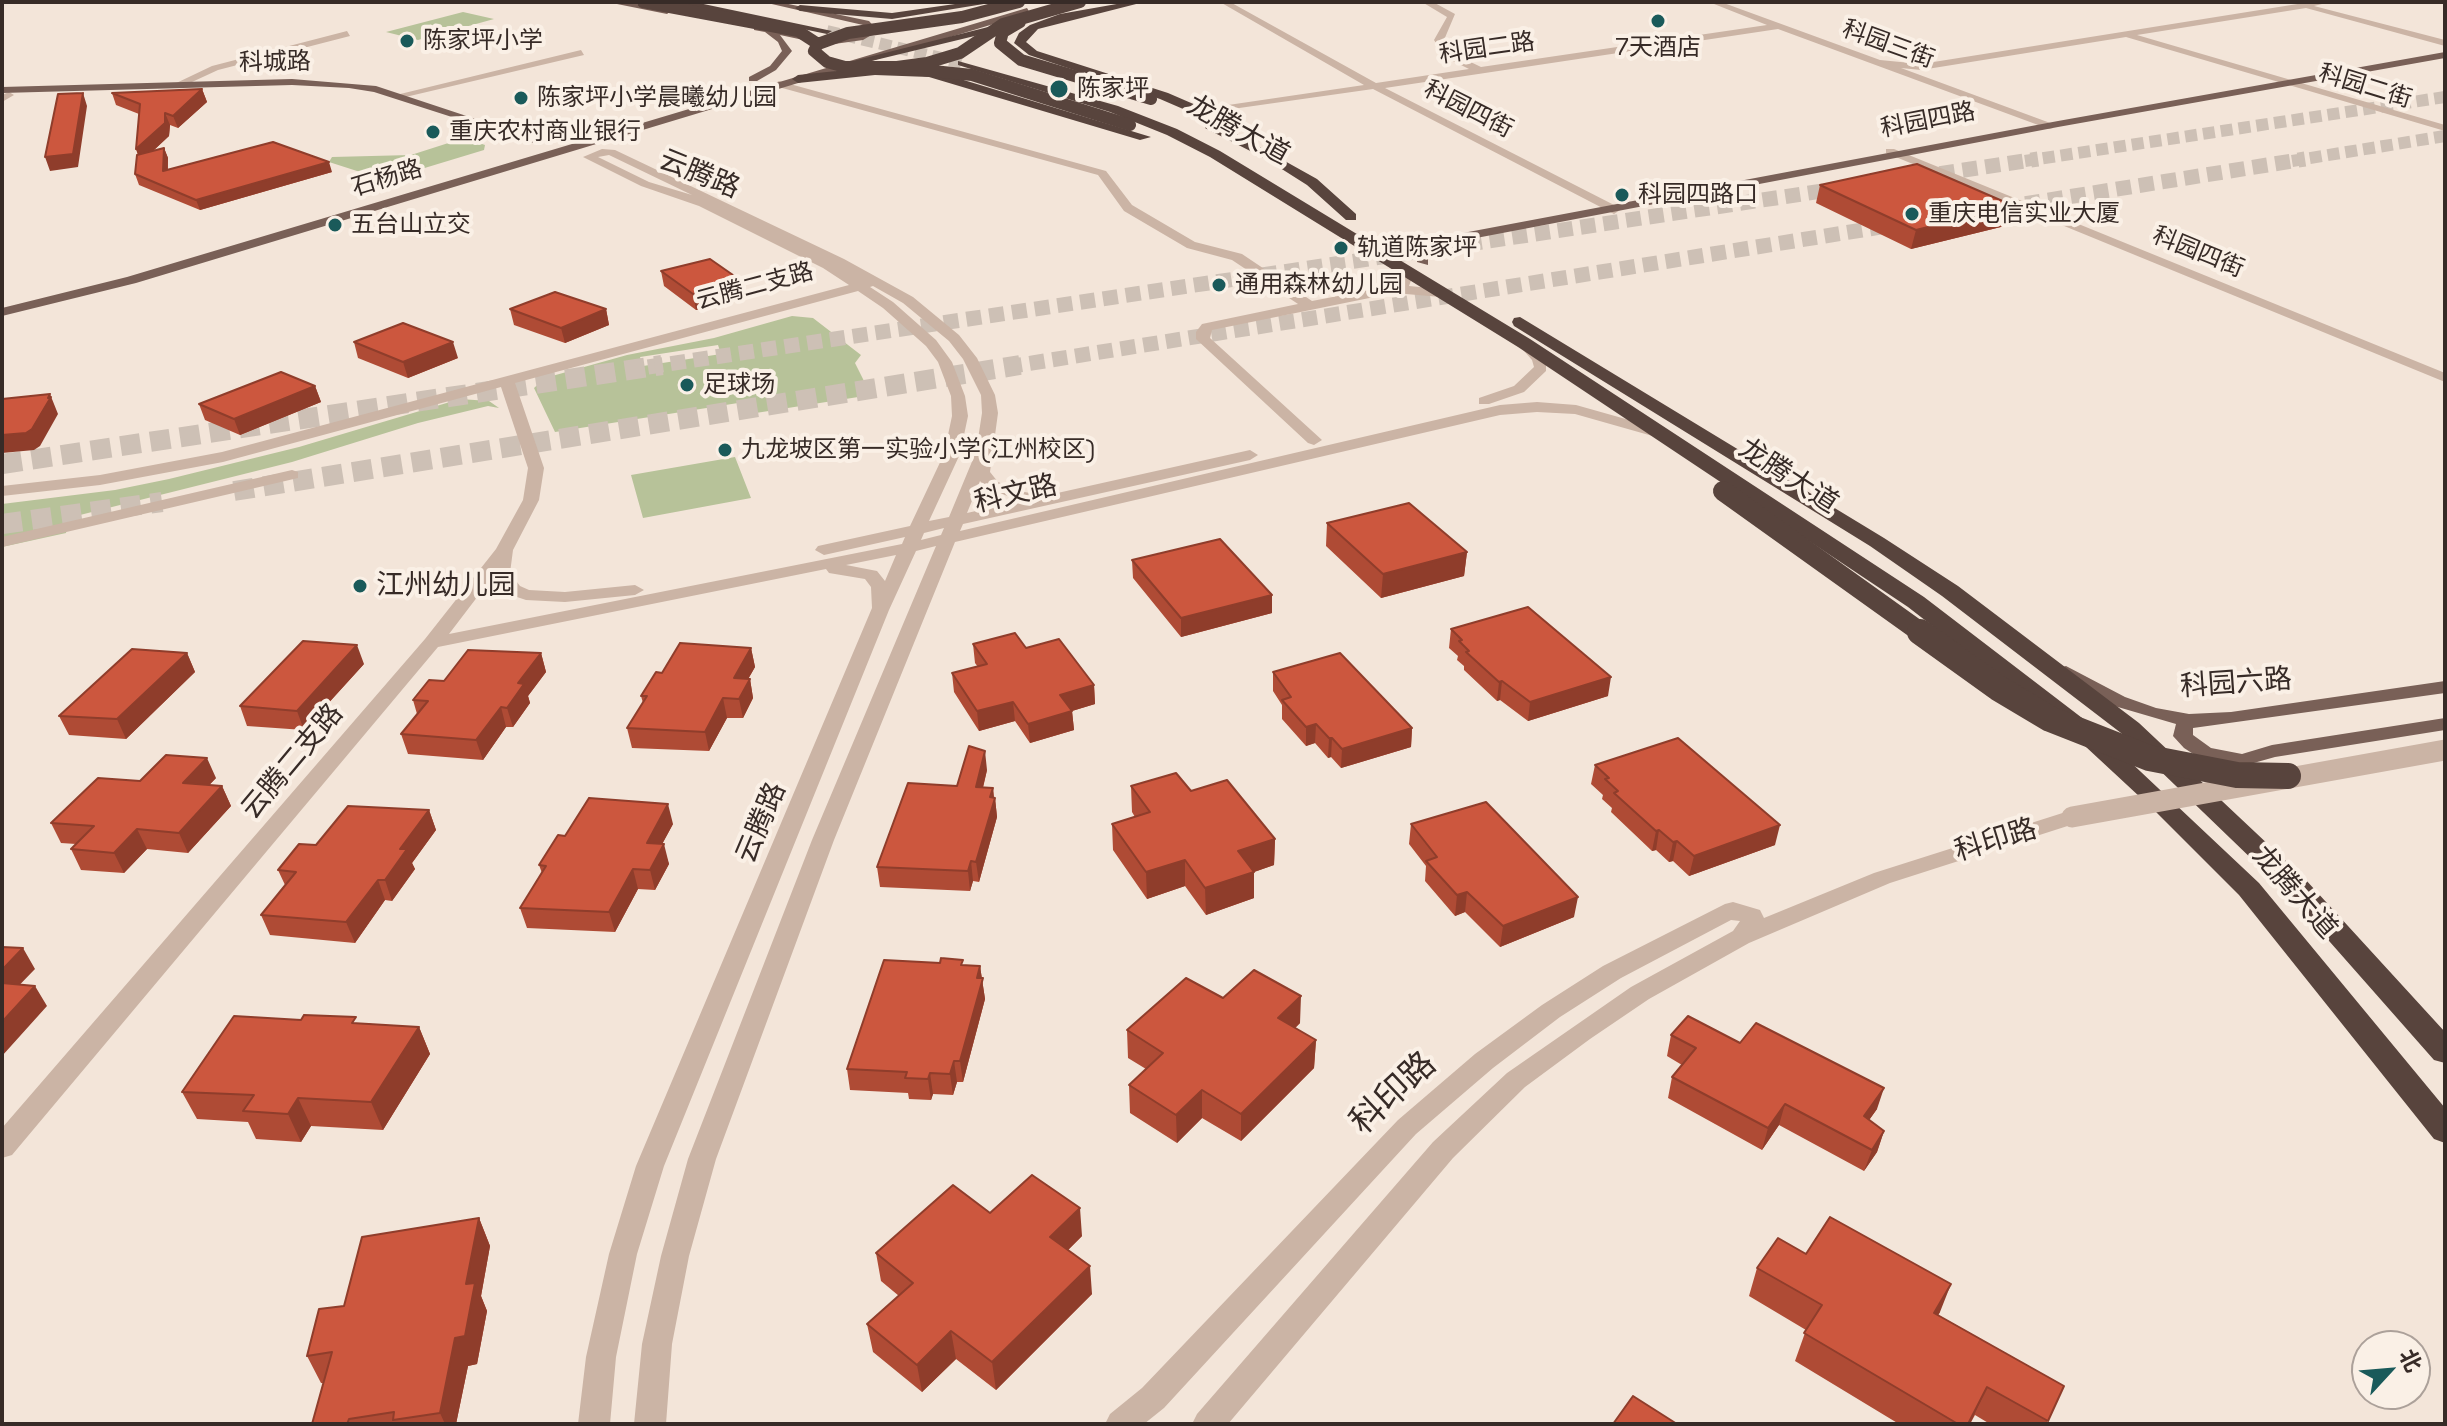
<!DOCTYPE html>
<html>
<head>
<meta charset="utf-8">
<style>
  body { margin:0 }
  #map { position:relative; width:2447px; height:1426px; overflow:hidden; background:#f3e5d9; font-family:"Space Grotesk","Noto Sans SC",sans-serif }
  canvas { display:block }
  .frame { position:absolute; inset:0; border:4px solid #372b27; pointer-events:none }
  .north { position:absolute; left:2351px; top:1330px; width:80px; height:80px; box-sizing:border-box; background:#faf0e6; border:2px solid #aca19a; border-radius:50%; rotate:64deg; font-size:22px; font-weight:700; line-height:32px; text-align:center; color:#372b27 }
  .north::after { content:''; display:block; margin:auto; width:28px; height:36px; background:#1a5a5a; clip-path:polygon(50% 0,100% 100%,50% 72%,0 100%) }
</style>
</head>
<body>
<div id="map">
<canvas width="2447" height="1426"></canvas>
<div class="frame"></div>
<div class="north">北</div>
</div>
<script>
const c = document.querySelector('canvas').getContext('2d');
c.lineJoin = 'round';
function paint(path, color) { c.fillStyle = color; c.fill(path, 'evenodd'); }
const toPath = rows => new Path2D(rows.map(r => 'M' + r).join(''));
function strokePath(path, color, width, dash) { c.strokeStyle = color; c.lineWidth = width; c.lineCap = dash ? 'butt' : 'round'; c.setLineDash(dash || []); c.stroke(path); }
function drawText(font, color, halo, rows, align = 'center') {
  c.font = font + ' "Space Grotesk","Noto Sans SC",sans-serif'; c.lineWidth = 8; c.setLineDash([]); c.textBaseline = 'middle'; c.strokeStyle = halo; c.fillStyle = color; for (const [text, x, y, turn = 0] of rows) {
    c.save(); c.translate(x, y); c.rotate((+turn || 0) * Math.PI / 180); c.textAlign = isNaN(turn) ? turn : align; if (halo) c.strokeText(text, 0, 0); c.fillText(text, 0, 0); c.restore();
  }
}
paint(toPath([
  [463,12,494,19,418,40,386,32],
  [464,138,485,145,484,150,385,180,329,162,332,157,411,155],
  [792,316,813,318,861,355,855,363,871,395,743,415,738,403,555,432,534,388,545,378,627,355,714,338],
  [718,345,721,354,643,366,640,357],
  [460,399,489,401,499,408,488,406,418,423,292,462,68,518,66,533,2,547,2,504,115,490,169,479,299,447],
  [735,457,751,498,643,518,631,475]
]), '#b7c299');
strokePath(toPath([
  [827,31,962,63],
  [2025,161,2445,97],
  [2292,161,2445,136]
]), '#cdc0b5', 12, [12, 6]);
strokePath(toPath([
  [1917,177,2038,159],
  [1980,211,2305,159],
  [648,367,1849,187],
  [1007,367,1900,224]
]), '#cdc0b5', 15, [15, 8]);
strokePath(toPath([
  [2,464,662,365],
  [234,491,1020,365],
  [2,524,162,502]
]), '#cdc0b5', 20, [20, 10]);
paint(toPath([
  [1220,2,1230,2,1376,83,1469,69,1445,57,1434,40,1447,17,1422,2,1433,2,1455,14,1444,40,1452,53,1481,67,1767,25,1709,2,1721,2,1880,60,1921,64,2310,2,2330,2,2314,6,2445,40,2445,46,2306,8,2137,35,2445,125,2445,131,2126,37,1921,70,1901,68,2053,124,2053,128,2049,129,1778,29,1385,88,1618,207,1620,210,1614,214,1373,89,1197,114,1196,112,1201,109,1364,85,1220,2],
  [347,31,350,36,218,70,179,88,170,86,212,66,347,31],
  [581,50,584,55,397,99,392,96,581,50],
  [779,81,1106,171,1132,205,1195,242,1242,254,1312,301,1390,286,1398,282,1403,269,1408,268,1414,272,1409,286,1441,289,1448,293,1441,297,1394,293,1212,330,1210,338,1322,440,1314,445,1308,443,1196,339,1196,332,1202,324,1298,304,1232,260,1187,248,1124,211,1098,175,775,86,774,84,779,81],
  [9,92,14,95,2,102,2,95,9,92],
  [602,149,615,150,844,259,913,297,959,335,977,358,995,395,998,413,990,472,998,482,1020,491,1044,496,1250,450,1258,455,1250,460,963,524,960,531,1500,405,1537,402,1576,405,1661,429,1664,432,1656,437,1575,414,1537,412,1500,415,955,542,834,840,716,1159,689,1256,672,1344,666,1424,634,1424,642,1344,661,1256,688,1159,812,840,936,546,916,551,889,610,664,1166,637,1254,616,1357,610,1424,578,1424,586,1357,609,1254,636,1166,872,608,871,587,865,579,829,573,826,569,438,647,12,1155,2,1158,2,1128,425,639,496,549,523,500,528,468,501,387,223,462,100,485,2,496,2,486,100,475,222,452,849,285,823,268,699,206,641,186,583,157,602,149],
  [609,155,692,195,649,182,598,157,609,155],
  [873,286,903,303,949,341,963,359,981,395,982,413,976,452,949,517,929,521,960,454,968,416,965,396,952,362,936,340,893,302,870,287,873,286],
  [858,291,883,308,926,346,938,362,951,396,952,416,944,454,910,526,818,546,815,550,824,555,905,537,902,544,449,634,494,575,508,594,526,600,565,602,635,595,644,590,635,585,565,592,529,590,520,586,510,573,513,550,539,500,544,468,515,383,858,291],
  [980,481,986,488,1021,501,967,513,980,481],
  [944,528,941,535,921,540,924,533,944,528],
  [896,555,885,581,877,571,846,565,896,555],
  [1886,149,1894,149,2445,373,2445,382,1886,153,1886,149],
  [1524,339,1529,340,1546,359,1546,371,1524,392,1489,404,1479,404,1479,398,1514,386,1534,367,1532,360,1517,343,1524,339],
  [292,470,298,472,298,478,2,547,2,537,292,470],
  [2072,810,2080,812,2083,817,2080,822,1890,883,1749,943,1649,999,1590,1039,1525,1087,1453,1158,1228,1424,1192,1424,1197,1414,1433,1142,1507,1073,1631,987,1733,931,1740,921,1731,920,1621,978,1560,1017,1493,1068,1416,1134,1164,1408,1144,1424,1105,1424,1110,1414,1142,1388,1398,1120,1475,1054,1542,1005,1603,966,1725,904,1733,902,1760,910,1764,918,1874,873,2072,810]
]), '#cbb4a5');
paint(toPath([
  [607,2,627,2,671,11,667,14,607,2],
  [763,2,779,2,869,21,878,31,863,40,827,45,780,35,792,51,776,70,757,81,749,81,749,77,770,66,782,51,778,42,765,32,754,30,754,26,827,39,858,35,867,30,863,25,763,2],
  [1027,8,1030,13,136,283,2,316,2,308,127,277,1027,8],
  [2445,52,2445,58,2058,127,1450,243,1428,252,1428,265,1417,262,1417,247,1447,236,2058,121,2445,52],
  [292,79,376,86,545,142,536,144,374,92,349,88,292,85,2,93,2,87,292,79],
  [2066,666,2125,697,2156,708,2189,714,2231,712,2445,681,2445,693,2193,728,2193,735,2211,748,2242,754,2272,745,2445,718,2445,730,2275,757,2250,764,2232,778,2228,785,2221,787,2210,780,2215,770,2225,763,2198,757,2184,748,2173,736,2176,724,2111,705,2059,676,2056,672,2059,668,2066,666]
]), '#796057');
paint(toPath([
  [673,2,694,2,832,31,827,34,673,2],
  [969,2,996,2,892,19,800,11,795,8,800,5,892,13,969,2],
  [1128,2,1144,2,1038,29,1026,42,1037,51,1168,93,1205,109,1231,131,1317,179,1356,214,1356,220,1346,220,1307,185,1266,159,1205,128,1206,122,1197,115,1160,99,1029,55,1014,43,1019,33,1030,25,1060,14,1128,2],
  [1016,20,1021,23,1020,25,859,64,853,61,1016,20],
  [958,61,1118,106,1177,129,1220,151,1530,339,1924,597,2090,724,2259,883,2445,1108,2445,1143,2434,1139,2239,895,2154,810,2072,734,1908,607,1518,347,1210,157,1167,135,1110,112,958,65,958,61],
  [875,67,934,71,1151,137,1140,140,929,77,875,75,798,83,792,79,798,75,875,67],
  [1520,317,1884,538,1958,586,2139,723,2305,879,2445,1032,2445,1063,2434,1060,2285,891,2121,733,1942,596,1870,546,1514,326,1512,322,1514,318,1520,317]
]), '#58443d');
strokePath(toPath([
  [2072,817,2445,750]
]), '#cbb4a5', 21);
strokePath(toPath([
  [643,2,798,31,818,44],
  [1019,2,962,17,848,33,818,44,814,51,827,62,845,67,897,67,927,63,960,53,1003,24,1080,2],
  [1020,22,1003,32,1000,43,1021,60,1151,99],
  [923,70,972,75,1130,125]
]), '#58443d', 12);
strokePath(toPath([
  [1723,491,1923,634]
]), '#58443d', 20);
strokePath(toPath([
  [1920,632,1998,688,2050,719,2149,758,2237,775,2288,776]
]), '#58443d', 26);
paint(toPath([
  [202,89,207,102,178,128,170,125,169,136,153,151,164,148,168,158,168,170,332,172,200,210,139,185,135,174,138,155,136,149,139,114,116,105,112,93],
  [1820,185,2009,225,1911,249,1816,203],
  [661,271,743,282,745,297,696,310,664,286],
  [510,309,606,309,609,325,565,343,514,325],
  [354,342,458,358,408,378,358,358],
  [315,386,321,402,240,435,205,420,199,404],
  [1327,523,1467,552,1464,576,1381,598,1326,546],
  [1132,560,1272,613,1181,637,1133,578],
  [1451,629,1608,696,1528,721,1500,700,1497,701,1464,670,1464,666,1457,660,1458,656,1449,648],
  [973,644,1026,648,1094,685,1095,704,1072,711,1074,730,1030,743,1015,721,979,731,954,692,952,673,978,667,975,663],
  [751,648,755,667,748,679,750,679,753,698,743,718,727,718,709,751,632,748,627,728,643,703,641,696,662,673],
  [187,653,195,672,126,739,69,735,59,716],
  [541,653,546,672,528,696,530,703,513,727,506,727,483,760,408,754,401,734,417,714,413,700,444,681],
  [364,664,304,730,247,726,240,706],
  [1273,672,1412,728,1411,747,1341,768,1331,757,1328,758,1315,743,1306,746,1282,719,1282,705,1273,691],
  [1595,765,1775,845,1689,876,1673,861,1669,862,1656,850,1652,851,1611,812,1612,808,1602,799,1603,795,1591,784],
  [987,770,983,788,993,788,994,797,995,798,997,817,979,882,973,881,970,891,880,887,877,867,957,786],
  [216,778,209,785,222,786,231,806,188,853,147,849,124,873,81,870,71,849,76,844,61,843,51,823,140,781],
  [1131,786,1191,791,1275,839,1274,865,1254,872,1254,898,1206,915,1185,886,1147,899,1113,850,1112,824,1135,817,1132,812],
  [429,810,436,830,412,863,415,869,392,901,385,900,355,943,270,935,261,915,285,885,278,870,316,845],
  [673,824,662,844,669,864,655,890,638,889,615,932,527,928,520,908,542,873,539,865,565,836],
  [1411,824,1574,917,1500,947,1465,912,1455,916,1425,881,1426,866,1409,844],
  [963,965,980,966,985,999,963,1082,957,1082,953,1095,933,1094,931,1100,909,1099,908,1093,850,1090,847,1069],
  [1223,998,1300,1023,1295,1028,1316,1040,1314,1068,1241,1141,1202,1118,1177,1143,1130,1113,1129,1085,1146,1069,1128,1058,1127,1030],
  [358,1023,419,1027,430,1054,383,1130,311,1126,301,1142,256,1139,248,1122,197,1119,182,1092],
  [1671,1035,1740,1043,1877,1109,1869,1120,1884,1131,1877,1152,1864,1171,1779,1125,1762,1150,1668,1098,1672,1077,1682,1065,1667,1056],
  [990,1213,1082,1236,1068,1250,1092,1294,996,1390,956,1359,922,1392,873,1352,867,1324,899,1296,881,1281,876,1253],
  [479,1218,490,1246,481,1296,487,1311,477,1364,468,1366,456,1424,312,1424,323,1383,321,1383,307,1356,344,1306],
  [1806,1254,1940,1312,1938,1315,2064,1386,2046,1424,1990,1424,1975,1415,1970,1424,1899,1424,1795,1361,1806,1330,1749,1296,1757,1268]
]), '#af4b35');
paint(toPath([
  [202,89,207,102,178,128,173,116],
  [83,93,87,106,78,167,50,171,45,157],
  [165,113,170,125,169,136,141,162,136,149],
  [164,148,168,158,167,182,163,171],
  [329,162,332,172,200,210,196,200],
  [2014,206,2009,225,1911,249,1916,230],
  [743,282,745,297,696,310,693,294],
  [606,309,609,325,565,343,561,328],
  [453,342,458,358,408,378,403,362],
  [315,386,321,402,240,435,234,419],
  [50,394,58,414,40,446,34,450,2,453,2,435,48,398],
  [1467,552,1464,576,1381,598,1383,574],
  [1272,595,1272,613,1181,637,1181,618],
  [357,645,364,664,304,730,297,711],
  [751,648,755,667,738,697,734,678],
  [187,653,195,672,126,739,117,719],
  [541,653,546,672,528,696,530,703,513,727,507,708,518,683],
  [1611,677,1608,696,1528,721,1530,702],
  [750,679,753,698,743,718,739,699],
  [1502,681,1500,700,1497,701,1499,682],
  [1094,685,1095,704,1062,714,1060,695],
  [723,698,727,718,709,751,705,732],
  [1013,702,1015,721,979,731,977,711],
  [501,707,506,727,483,760,476,740],
  [1072,711,1074,730,1030,743,1028,724],
  [1316,724,1315,743,1306,746,1306,727],
  [1412,728,1411,747,1341,768,1342,749],
  [1329,738,1332,738,1331,757,1328,758],
  [985,751,987,770,978,807,976,787],
  [207,758,216,778,192,803,183,783],
  [222,786,231,806,188,853,179,833],
  [993,788,994,802,995,798,997,817,979,882,976,862],
  [668,804,673,824,652,863,647,843],
  [429,810,436,830,412,863,415,869,392,901,385,880,400,849],
  [1780,825,1775,845,1689,876,1694,856],
  [137,829,147,849,124,873,114,853],
  [1659,830,1656,850,1652,851,1656,831],
  [1275,839,1274,865,1254,872,1254,898,1206,915,1205,888,1238,851],
  [1677,841,1673,861,1669,862,1673,842],
  [664,844,669,864,655,890,650,870],
  [1185,860,1185,886,1147,899,1146,872],
  [971,861,973,881,970,891,968,871],
  [633,869,638,889,615,932,609,912],
  [378,880,385,900,355,943,346,922],
  [1467,892,1465,912,1455,916,1457,895],
  [1578,897,1574,917,1500,947,1503,926],
  [23,948,35,969,3,1002,2,1000,2,970],
  [980,966,985,999,963,1082,960,1061],
  [35,986,47,1006,2,1056,2,1022],
  [1301,996,1300,1023,1277,1046,1278,1018],
  [419,1027,430,1054,383,1130,371,1102],
  [1316,1040,1314,1068,1241,1141,1241,1114],
  [954,1061,957,1082,953,1095,950,1074],
  [930,1073,933,1094,931,1100,928,1079],
  [1884,1088,1877,1109,1857,1137,1864,1116],
  [1202,1090,1202,1118,1177,1143,1176,1115],
  [298,1098,311,1126,301,1142,288,1114],
  [1785,1104,1779,1125,1762,1150,1768,1128],
  [1884,1131,1877,1152,1864,1171,1872,1150],
  [1080,1208,1082,1236,1053,1265,1050,1237],
  [479,1218,490,1246,481,1296,487,1311,477,1364,468,1366,456,1424,445,1424,440,1413],
  [1090,1266,1092,1294,996,1390,992,1362],
  [1951,1284,1940,1312,1923,1341,1934,1313],
  [951,1331,956,1359,922,1392,917,1365],
  [1987,1387,1970,1424,1968,1424]
]), '#8f3d2b');
const building = toPath([
  [202,89,173,116,165,113,165,123,136,149,140,104,112,93,202,89],
  [83,93,73,154,45,157,58,94,83,93],
  [273,142,329,162,196,200,135,174,137,155,164,148,163,171,273,142],
  [1917,164,2014,206,1916,230,1820,185,1917,164],
  [710,259,743,282,693,294,661,271,710,259],
  [555,292,606,309,561,328,510,309,555,292],
  [403,323,453,342,403,362,354,342,403,323],
  [281,372,315,386,234,419,199,404,281,372],
  [50,394,48,398,51,397,32,429,26,433,2,435,2,399,50,394],
  [1409,503,1467,552,1383,574,1327,523,1409,503],
  [1220,539,1272,595,1181,618,1132,560,1220,539],
  [1528,607,1611,677,1530,702,1502,681,1499,682,1466,652,1469,651,1459,641,1462,640,1451,629,1528,607],
  [1015,633,1026,648,1059,639,1094,685,1060,695,1072,711,1028,724,1013,702,977,711,952,673,987,664,973,644,1015,633],
  [303,641,357,645,297,711,240,706,303,641],
  [680,643,751,648,734,678,750,679,739,699,723,698,705,732,627,728,647,696,641,696,656,672,662,673,680,643],
  [132,649,187,653,117,719,59,716,132,649],
  [468,650,541,653,518,683,524,684,507,708,501,707,476,740,401,734,428,701,413,700,429,680,444,681,468,650],
  [1340,653,1412,728,1342,749,1332,738,1329,738,1316,724,1306,727,1282,700,1291,697,1273,672,1340,653],
  [1678,738,1780,825,1694,856,1677,841,1673,842,1659,830,1656,831,1614,793,1618,791,1605,779,1609,778,1595,765,1678,738],
  [969,746,985,751,976,787,993,788,990,797,995,798,976,862,971,861,968,871,877,867,908,783,957,786,969,746],
  [166,755,207,758,183,783,222,786,179,833,137,829,114,853,71,849,94,826,51,823,98,778,140,781,166,755],
  [1176,773,1191,791,1227,780,1275,839,1238,851,1254,872,1205,888,1185,860,1146,872,1112,824,1150,812,1131,786,1176,773],
  [589,798,668,804,647,843,664,844,650,870,633,869,609,912,520,908,546,866,539,865,558,835,565,836,589,798],
  [1486,802,1578,897,1503,926,1467,892,1457,895,1426,861,1437,857,1411,824,1486,802],
  [348,806,429,810,400,849,407,849,385,880,378,880,346,922,261,915,296,872,278,870,299,844,316,845,348,806],
  [2,947,23,948,2,970,2,947],
  [941,958,963,960,961,965,980,966,977,978,983,978,960,1061,954,1061,950,1074,930,1073,928,1079,905,1078,907,1072,847,1069,884,960,940,963,941,958],
  [1254,970,1301,996,1278,1018,1316,1040,1241,1114,1202,1090,1176,1115,1129,1085,1163,1053,1127,1030,1186,978,1223,998,1254,970],
  [2,983,35,986,2,1022,2,983],
  [304,1015,356,1017,352,1023,419,1027,371,1102,298,1098,288,1114,243,1111,254,1095,182,1092,234,1016,301,1020,304,1015],
  [1688,1016,1740,1043,1756,1023,1884,1088,1864,1116,1884,1131,1872,1150,1785,1104,1768,1128,1672,1077,1696,1048,1671,1035,1688,1016],
  [1032,1175,1080,1208,1050,1237,1090,1266,992,1362,951,1331,917,1365,867,1324,913,1283,876,1253,953,1185,990,1213,1032,1175],
  [1830,1217,1951,1284,1934,1313,2064,1386,2048,1421,1987,1387,1968,1424,1958,1424,1804,1333,1822,1305,1757,1268,1778,1238,1806,1254,1830,1217],
  [479,1218,466,1284,475,1283,465,1336,455,1338,440,1413,393,1420,394,1412,349,1419,347,1424,312,1424,332,1352,307,1356,319,1309,344,1306,362,1237,479,1218],
  [1633,1396,1677,1424,1613,1424,1633,1396]
]);
paint(building, '#cc573e');
strokePath(building, '#8f3d2b', 2);
for (const [x, y, r, color] of [
  [1658,21,8,"#1a5a5a"],
  [407,41,8,"#1a5a5a"],
  [1059,89,10,"#1a5a5a"],
  [521,98,8,"#1a5a5a"],
  [433,132,8,"#1a5a5a"],
  [1622,195,8,"#1a5a5a"],
  [1912,214,8,"#1a5a5a"],
  [335,225,8,"#1a5a5a"],
  [1341,248,8,"#1a5a5a"],
  [1219,285,8,"#1a5a5a"],
  [687,385,8,"#1a5a5a"],
  [725,450,8,"#1a5a5a"],
  [360,586,8,"#1a5a5a"]
]) { const dot = new Path2D(); dot.arc(x, y, r, 0, 2 * Math.PI); c.fillStyle = color; c.fill(dot); strokePath(dot, '#faf0e6', 3); }
drawText('24px', '#372b27', '#faf0e6', [
  ["陈家坪小学",423,41],
  ["7天酒店",1658,48,"center"],
  ["陈家坪",1077,89],
  ["陈家坪小学晨曦幼儿园",537,98],
  ["重庆农村商业银行",449,132],
  ["科园四路口",1638,195],
  ["重庆电信实业大厦",1928,214],
  ["五台山立交",351,225],
  ["轨道陈家坪",1357,248],
  ["通用森林幼儿园",1235,285],
  ["足球场",703,385],
  ["九龙坡区第一实验小学(江州校区)",741,450]
], 'left');
drawText('24px', '#372b27', '#faf0e6', [
  ["科园三街",1888,45,20],
  ["科园二路",1487,49,-8],
  ["科城路",275,63,-1],
  ["科园二街",2365,87,17],
  ["科园四街",1468,110,27],
  ["科园四路",1928,121,-11],
  ["石杨路",387,179,-17],
  ["科园四街",2198,253,22],
  ["云腾二支路",755,287,-15]
]);
drawText('28px', '#372b27', '#faf0e6', [
  ["龙腾大道",1238,131,29],
  ["云腾路",699,175,22],
  ["龙腾大道",1788,477,33],
  ["科文路",1016,495,-13],
  ["科园六路",2236,684,-4],
  ["云腾二支路",293,762,-50],
  ["云腾路",762,823,-67],
  ["科印路",1996,841,-17],
  ["龙腾大道",2294,893,49]
]);
drawText('28px', '#372b27', '#faf0e6', [
  ["江州幼儿园",376,586]
], 'left');
drawText('34px', '#372b27', '#faf0e6', [
  ["科印路",1394,1094,-43]
]);
</script>
</body>
</html>
